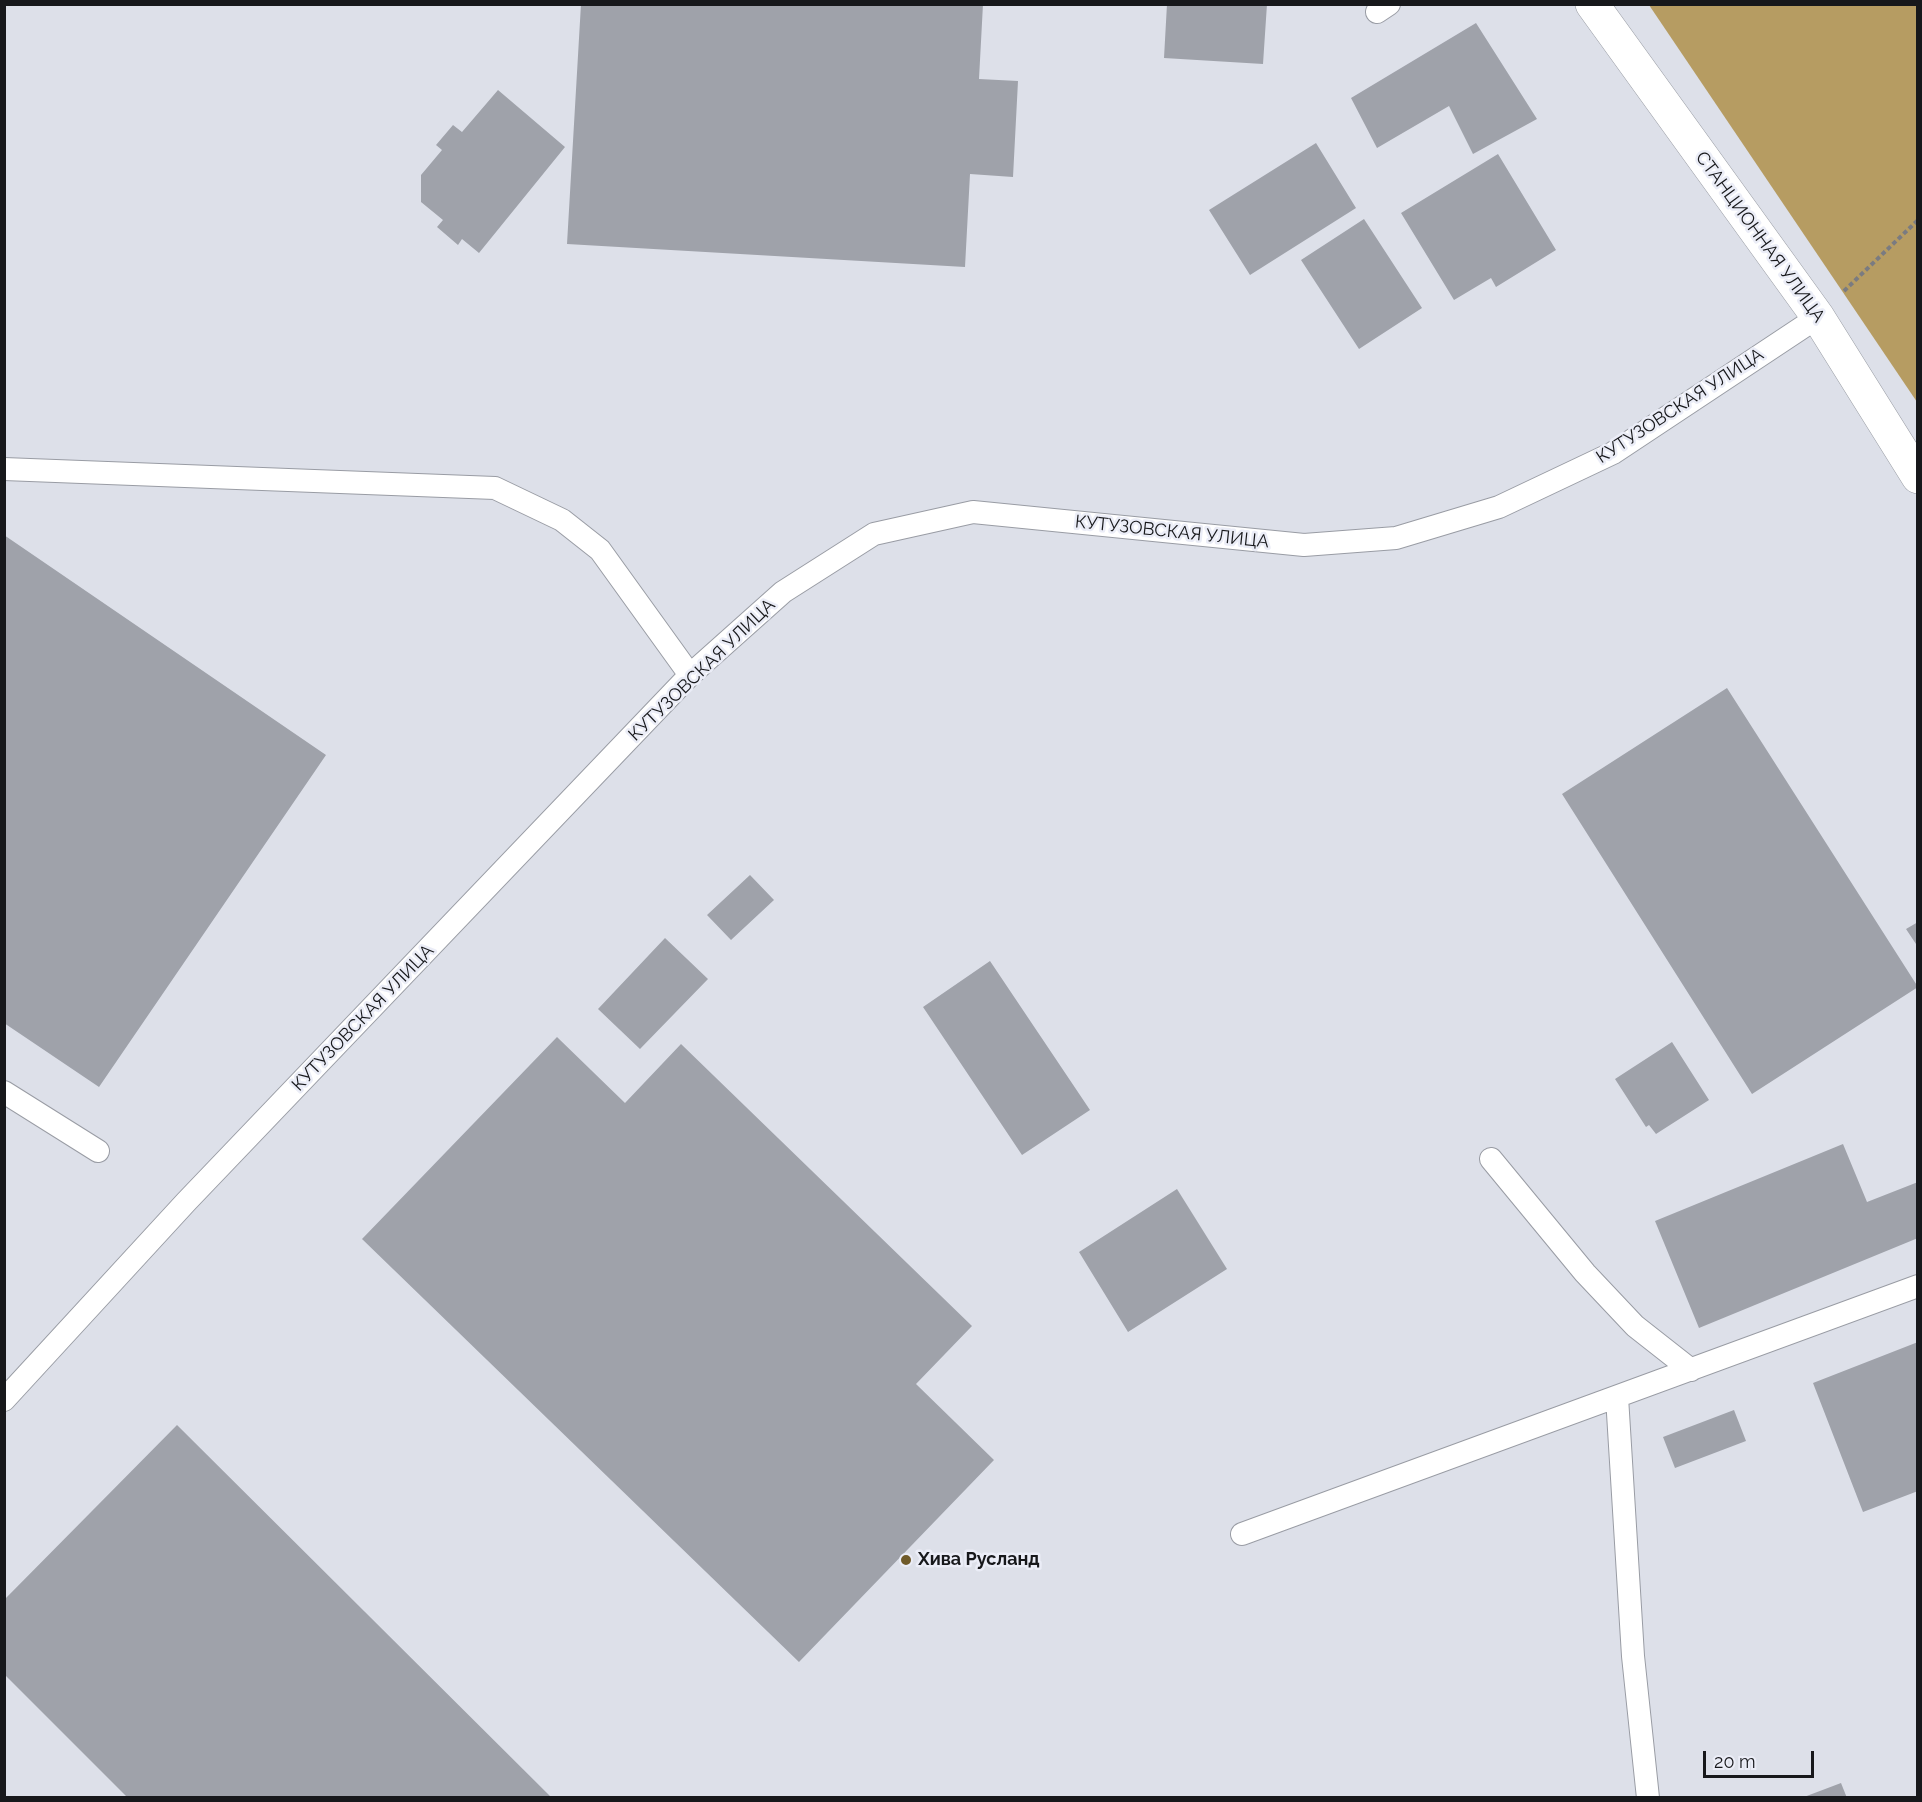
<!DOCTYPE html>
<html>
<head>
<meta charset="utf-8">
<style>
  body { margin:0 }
  #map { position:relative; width:1922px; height:1802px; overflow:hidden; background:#dde0e9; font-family:Raleway,sans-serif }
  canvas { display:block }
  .frame { position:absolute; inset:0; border:6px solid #17181b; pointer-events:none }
  .scale { position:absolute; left:1703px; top:1751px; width:111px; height:27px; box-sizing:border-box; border:3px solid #17181b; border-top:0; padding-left:8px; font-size:18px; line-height:21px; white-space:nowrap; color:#17181b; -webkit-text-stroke:4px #ebedf7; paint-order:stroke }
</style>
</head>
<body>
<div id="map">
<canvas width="1922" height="1802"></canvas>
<div class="frame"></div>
<div class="scale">20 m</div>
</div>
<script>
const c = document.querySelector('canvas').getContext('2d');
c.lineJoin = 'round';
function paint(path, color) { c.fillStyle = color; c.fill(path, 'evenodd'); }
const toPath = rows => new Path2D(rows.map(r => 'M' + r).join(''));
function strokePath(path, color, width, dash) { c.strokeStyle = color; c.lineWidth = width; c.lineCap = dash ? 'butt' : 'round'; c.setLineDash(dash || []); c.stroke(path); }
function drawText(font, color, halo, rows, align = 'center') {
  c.font = font + ' Raleway,sans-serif'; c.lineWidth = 5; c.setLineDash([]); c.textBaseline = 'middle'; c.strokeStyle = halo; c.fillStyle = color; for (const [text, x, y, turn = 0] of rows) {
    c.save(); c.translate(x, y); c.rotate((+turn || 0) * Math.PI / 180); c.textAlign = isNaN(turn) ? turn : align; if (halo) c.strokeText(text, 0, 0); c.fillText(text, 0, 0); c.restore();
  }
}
paint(toPath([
  [1649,5,1917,5,1917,402]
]), '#b69c62');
paint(toPath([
  [581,4,983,4,979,79,1018,81,1013,177,970,174,965,267,567,244],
  [1167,4,1267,4,1263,64,1164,58],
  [1476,23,1537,119,1473,154,1449,106,1377,148,1351,98],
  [498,90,565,147,479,253,462,239,458,245,437,227,443,220,421,202,421,175,442,150,436,145,453,125,462,132],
  [1316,143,1356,208,1250,275,1209,210],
  [1498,154,1556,250,1496,287,1491,278,1454,300,1401,213],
  [1364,219,1422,308,1359,349,1301,260],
  [4,535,326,755,99,1087,4,1023],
  [1727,688,1918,987,1752,1094,1562,794],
  [750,875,774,900,731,940,707,915],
  [1918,922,1918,947,1906,929],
  [665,938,708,979,640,1049,598,1009],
  [990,961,1090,1110,1022,1155,923,1007],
  [557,1037,625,1103,681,1044,972,1326,916,1384,994,1460,799,1662,362,1239],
  [1672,1042,1709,1100,1656,1134,1649,1125,1646,1127,1615,1079],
  [1843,1144,1867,1202,1918,1182,1918,1238,1699,1328,1655,1221],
  [1177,1189,1227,1269,1128,1332,1079,1252],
  [1918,1342,1918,1491,1863,1512,1813,1383],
  [1734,1410,1746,1441,1675,1468,1663,1437],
  [177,1425,552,1798,128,1798,5,1675,5,1599],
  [1841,1783,1847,1798,1804,1798,1804,1797]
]), '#9fa2aa');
const service = toPath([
  [1377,12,1389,4],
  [4,469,495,488,562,520,600,550,690,675],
  [4,1092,98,1151],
  [1491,1159,1585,1273,1635,1326,1691,1370],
  [1617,1397,1633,1656,1648,1798],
  [4,1400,186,1202,690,675,783,592,874,534,973,512,1304,545,1396,538,1499,507,1613,453,1818,317],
  [1242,1534,1918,1286]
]);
const minor = toPath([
  [1592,4,1818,317,1918,477]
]);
strokePath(service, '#999ca4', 24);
strokePath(minor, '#999ca4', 34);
strokePath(toPath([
  [1844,291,1918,220]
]), '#7a7b81', 4, [4.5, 3]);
strokePath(service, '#fff', 22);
strokePath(minor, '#fff', 33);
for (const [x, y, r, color] of [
  [906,1560,6,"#6f5a29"]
]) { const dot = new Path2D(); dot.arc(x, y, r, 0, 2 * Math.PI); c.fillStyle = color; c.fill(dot); strokePath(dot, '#ebedf7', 2); }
drawText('18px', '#17181b', '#ebedf7', [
  ["СТАНЦИОННАЯ УЛИЦА",1760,237,54],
  ["КУТУЗОВСКАЯ УЛИЦА",1680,406,-33],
  ["КУТУЗОВСКАЯ УЛИЦА",1172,532,6],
  ["КУТУЗОВСКАЯ УЛИЦА",702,670,-44],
  ["КУТУЗОВСКАЯ УЛИЦА",363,1018,-46]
]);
drawText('bold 18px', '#17181b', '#ebedf7', [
  ["Хива Русланд",918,1560]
], 'left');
</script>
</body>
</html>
